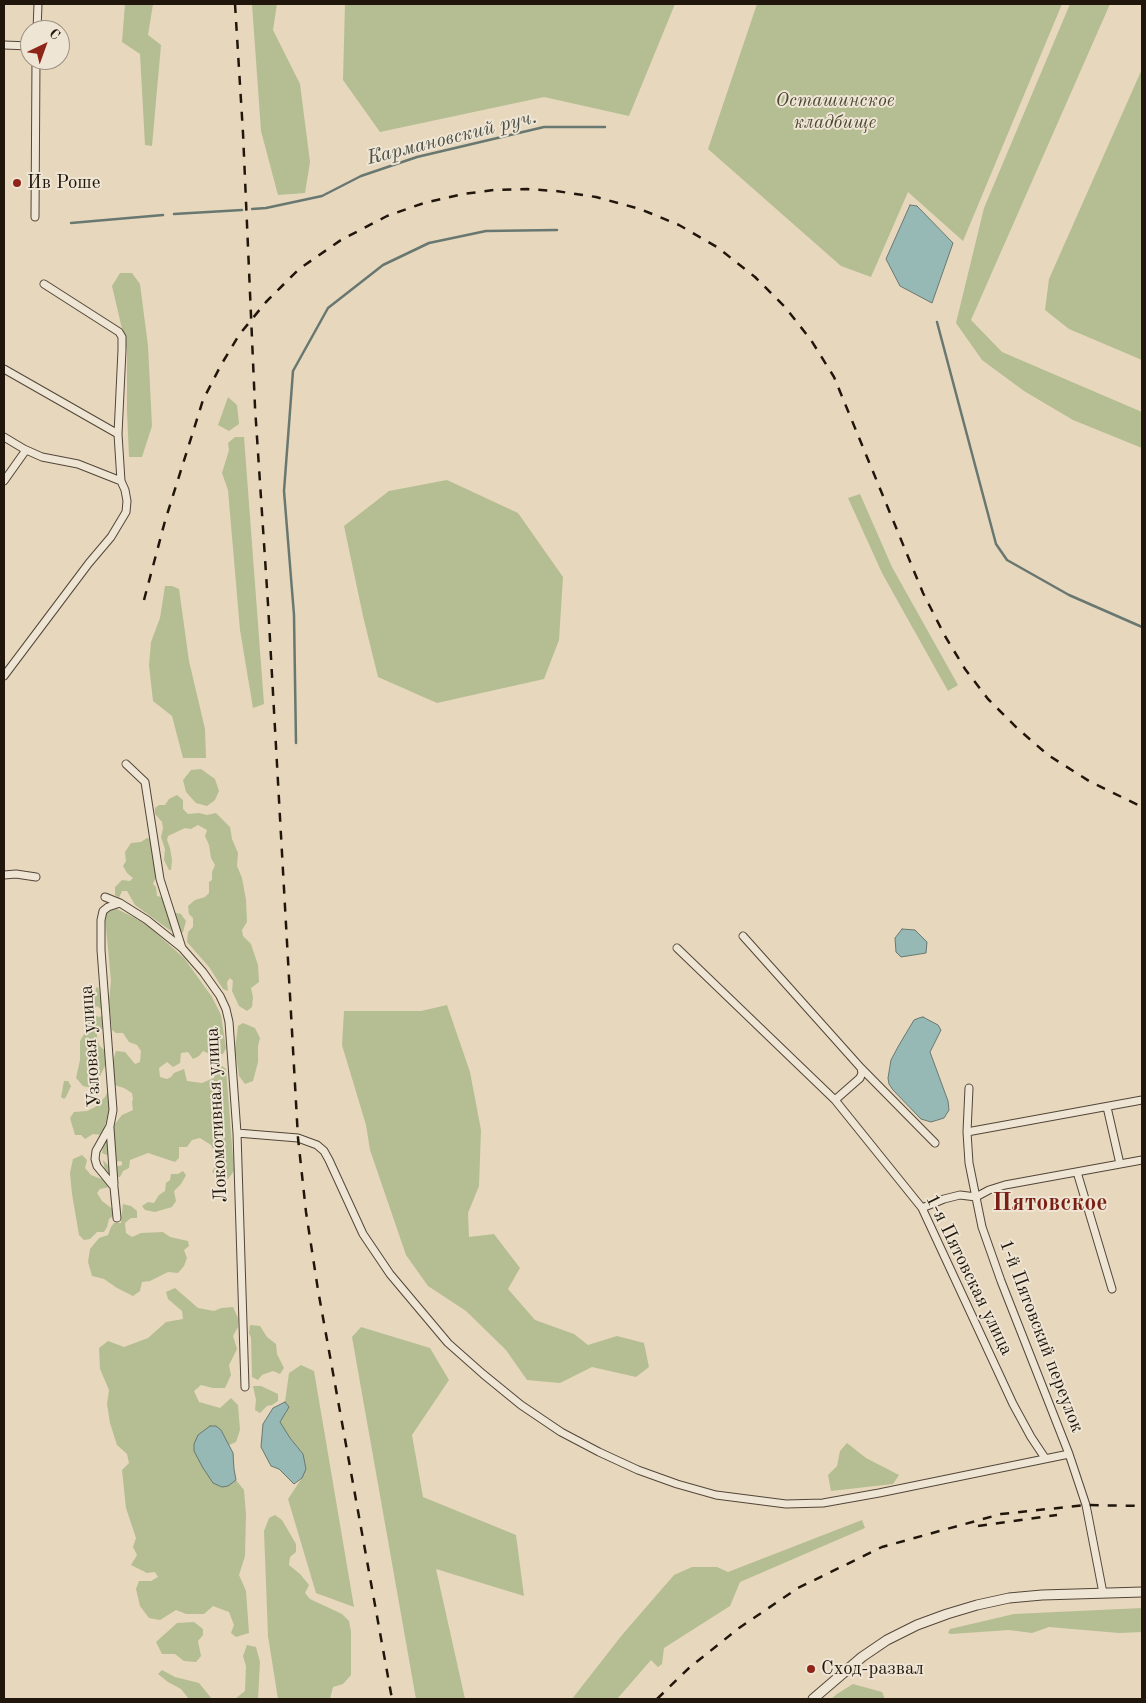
<!DOCTYPE html>
<html>
<head>
<meta charset="utf-8">
<style>
  body { margin:0 }
  #map { position:relative; width:1146px; height:1703px; overflow:hidden; background:#e7d7bd; font-family:"Old Standard TT",serif }
  canvas { display:block }
  .frame { position:absolute; inset:0; border:5px solid #21160c; pointer-events:none }
  .north { position:absolute; left:20px; top:20px; width:50px; height:50px; box-sizing:border-box; background:#efe5d4; border:1px solid #9d9284; border-radius:50%; rotate:42deg; font-size:14px; font-weight:700; line-height:20px; text-align:center; color:#21160c }
  .north::after { content:''; display:block; margin:auto; width:18px; height:22px; background:#8f2418; clip-path:polygon(50% 0,100% 100%,50% 72%,0 100%) }
</style>
</head>
<body>
<div id="map">
<canvas width="1146" height="1703"></canvas>
<div class="frame"></div>
<div class="north">С</div>
</div>
<script>
const c = document.querySelector('canvas').getContext('2d');
c.lineJoin = 'round';
function paint(path, color) { c.fillStyle = color; c.fill(path, 'evenodd'); }
const toPath = rows => new Path2D(rows.map(r => 'M' + r).join(''));
function strokePath(path, color, width, dash) { c.strokeStyle = color; c.lineWidth = width; c.lineCap = dash ? 'butt' : 'round'; c.setLineDash(dash || []); c.stroke(path); }
function drawText(font, color, halo, rows, align = 'center') {
  c.font = font + ' "Old Standard TT",serif'; c.lineWidth = 4; c.setLineDash([]); c.textBaseline = 'middle'; c.strokeStyle = halo; c.fillStyle = color; for (const [text, x, y, turn = 0] of rows) {
    c.save(); c.translate(x, y); c.rotate((+turn || 0) * Math.PI / 180); c.textAlign = isNaN(turn) ? turn : align; if (halo) c.strokeText(text, 0, 0); c.fillText(text, 0, 0); c.restore();
  }
}
paint(toPath([
  [125,4,153,4,148,35,161,45,152,146,145,145,140,54,122,42],
  [252,4,277,4,273,30,300,84,310,162,305,193,278,195,261,131],
  [345,4,675,4,629,116,544,97,380,132,343,80],
  [757,4,1062,4,963,241,908,192,871,277,841,266,708,149],
  [1070,4,1110,4,971,320,1002,352,1142,412,1142,448,1073,420,1024,391,982,360,956,323,984,208],
  [1142,69,1142,360,1069,329,1045,310,1049,279],
  [120,273,132,273,140,284,148,346,152,426,142,457,129,457,127,411,127,350,112,286],
  [228,397,237,405,239,424,229,431,218,425],
  [235,437,244,437,264,704,253,708,240,630,228,490,222,473,229,450,228,443],
  [447,480,518,513,563,577,559,640,544,679,437,703,378,677,363,616,344,526,389,491],
  [860,494,892,567,958,685,948,691,882,573,848,498],
  [165,586,172,586,179,589,189,661,205,729,206,758,183,758,172,716,153,701,149,665,151,642,160,618],
  [201,769,215,779,219,791,215,800,207,806,196,803,186,792,183,780,191,770],
  [177,795,183,800,183,809,188,814,199,813,207,815,216,813,230,827,232,839,238,853,237,866,242,878,246,900,247,922,242,930,243,936,251,944,258,965,259,982,251,988,253,997,252,1007,247,1011,239,1006,232,991,233,981,230,978,227,982,228,991,223,989,209,967,187,942,188,932,193,927,193,918,189,914,188,906,195,900,205,897,209,893,209,882,212,880,212,872,215,865,211,858,209,845,205,836,207,830,198,825,191,829,185,828,168,836,167,840,170,848,172,860,171,870,169,870,164,860,165,849,161,837,163,828,162,822,155,814,155,808,159,805,165,805,169,799],
  [147,838,153,839,157,849,153,858,158,871,153,884,156,887,157,896,166,898,172,912,181,914,186,921,183,932,178,936,135,905,127,891,122,891,119,898,115,895,115,887,122,880,130,881,133,878,127,873,123,866,126,861,125,852,131,843,141,842],
  [117,909,133,917,148,926,184,958,212,997,221,1015,226,1048,223,1054,210,1054,203,1051,199,1056,193,1059,188,1052,181,1053,180,1063,173,1067,167,1062,159,1068,160,1077,167,1079,171,1077,174,1073,184,1069,187,1081,202,1083,214,1078,217,1068,222,1066,226,1069,234,1171,228,1179,212,1172,219,1161,211,1145,200,1138,192,1140,187,1147,179,1147,179,1158,175,1162,148,1153,130,1160,129,1168,123,1171,120,1177,113,1177,109,1187,100,1189,97,1193,102,1201,114,1210,114,1215,109,1219,107,1227,104,1232,97,1232,90,1239,84,1240,79,1235,72,1194,70,1173,73,1159,82,1155,87,1160,85,1168,91,1175,101,1179,106,1176,103,1160,109,1166,119,1166,122,1165,122,1162,120,1161,115,1162,109,1156,102,1153,105,1138,110,1130,122,1115,133,1110,132,1102,133,1099,132,1093,124,1088,114,1085,113,1061,116,1051,125,1052,135,1064,140,1062,141,1051,137,1045,129,1042,123,1033,116,1033,112,1030,109,1001,111,981,105,916,109,911],
  [98,987,104,1007,101,1009,97,1006,95,1008,93,1008,91,1000,95,996,96,988],
  [447,1005,470,1072,481,1130,479,1186,468,1213,469,1237,494,1234,520,1268,508,1289,535,1320,574,1334,588,1345,617,1336,644,1343,649,1367,636,1377,592,1367,560,1383,527,1380,506,1350,466,1311,428,1286,406,1255,370,1150,366,1125,342,1045,344,1011,421,1011],
  [103,1015,105,1025,102,1029,97,1032,97,1037,99,1045,104,1050,106,1055,105,1066,99,1078,98,1083,92,1088,83,1086,76,1078,80,1060,80,1041,87,1029,87,1020,96,1016,100,1017],
  [243,1023,255,1028,260,1038,258,1046,258,1062,253,1081,245,1084,239,1076,235,1049,238,1026],
  [64,1081,68,1081,71,1086,66,1097,64,1099,61,1097],
  [107,1093,109,1094,109,1112,102,1135,93,1134,85,1139,81,1135,75,1135,70,1118,74,1112,87,1111,95,1107,105,1097],
  [183,1171,186,1175,181,1184,174,1191,176,1201,172,1207,155,1212,145,1210,142,1206,148,1202,154,1203,159,1195,165,1191,166,1183,170,1180,171,1174,178,1174],
  [123,1204,131,1206,137,1211,137,1218,131,1218,125,1223,126,1233,132,1237,141,1233,163,1232,170,1237,188,1241,189,1246,184,1250,187,1258,184,1266,178,1273,168,1272,150,1281,142,1282,140,1291,133,1296,117,1288,104,1279,92,1276,88,1262,90,1249,99,1238,108,1235,111,1227,114,1223,121,1223],
  [175,1288,198,1308,214,1311,221,1308,233,1307,238,1318,238,1327,233,1336,237,1349,229,1365,231,1375,225,1388,213,1388,201,1385,194,1391,199,1402,220,1408,231,1398,238,1405,240,1430,236,1442,229,1445,221,1430,222,1487,228,1486,236,1480,244,1490,246,1514,245,1556,239,1575,246,1591,249,1633,236,1637,231,1633,234,1625,229,1612,213,1606,204,1614,186,1614,176,1610,160,1620,149,1618,140,1606,136,1589,139,1581,151,1581,158,1577,155,1572,147,1573,131,1565,137,1555,133,1547,136,1538,126,1508,122,1470,129,1463,127,1454,117,1445,110,1423,107,1404,109,1390,100,1369,99,1348,108,1341,124,1347,148,1338,166,1322,183,1319,182,1311,168,1299,166,1292],
  [250,1325,260,1326,267,1337,276,1344,277,1354,284,1368,280,1374,273,1371,262,1375,258,1380,252,1377,251,1338,249,1333],
  [361,1327,430,1348,449,1380,412,1435,423,1497,516,1535,524,1596,436,1569,465,1699,416,1699,352,1337],
  [301,1365,314,1371,354,1607,316,1593,288,1499,302,1478,303,1454,290,1438,279,1422,289,1407,285,1402,289,1373],
  [253,1386,261,1386,278,1394,278,1401,272,1405,267,1406,260,1413,255,1410,256,1400],
  [847,1443,866,1458,899,1475,893,1484,831,1491,828,1475,837,1466,840,1451],
  [275,1515,282,1520,296,1544,296,1552,290,1557,289,1565,300,1574,309,1585,305,1593,310,1599,342,1614,349,1621,351,1632,351,1675,343,1684,333,1687,330,1699,278,1699,268,1636,264,1531,269,1518],
  [862,1520,865,1528,740,1582,730,1606,664,1648,662,1664,658,1667,651,1660,617,1699,572,1699,622,1635,674,1575,692,1567,717,1567,728,1572],
  [1142,1608,1142,1632,1119,1633,1049,1627,1032,1633,1009,1630,951,1634,948,1633,950,1629,1014,1614],
  [194,1622,203,1629,203,1635,198,1641,201,1656,196,1662,184,1661,175,1654,162,1654,156,1642,177,1623],
  [247,1645,256,1647,260,1662,258,1699,235,1699,245,1691,246,1666,243,1656],
  [162,1670,175,1677,199,1683,212,1699,189,1699,181,1689,168,1682,158,1674],
  [853,1684,882,1692,885,1699,831,1699,837,1694]
]), '#b4be92');
const water = toPath([
  [910,205,917,206,953,243,932,303,900,286,886,259,910,205],
  [902,929,915,930,927,942,926,953,901,957,896,952,895,938,902,929],
  [923,1017,938,1025,941,1030,930,1052,948,1101,949,1110,944,1118,931,1122,921,1119,893,1090,889,1084,888,1078,891,1060,899,1045,914,1020,919,1018,923,1017],
  [285,1402,289,1407,280,1422,290,1438,303,1454,306,1469,302,1478,294,1484,279,1469,271,1466,261,1447,263,1424,273,1408,285,1402],
  [210,1426,216,1426,221,1430,233,1453,234,1469,236,1480,228,1486,222,1487,213,1483,203,1468,194,1451,194,1444,198,1435,210,1426]
]);
paint(water, '#97b9b5');
strokePath(water, '#687871', 1);
strokePath(toPath([
  [252,209,266,208,322,196,361,176,417,157,544,127,605,127],
  [174,214,242,210],
  [71,223,163,215],
  [937,322,996,544,1007,560,1069,595,1142,627],
  [296,743,294,615,284,491,293,371,328,308,383,265,429,243,486,231,557,230]
]), '#687871', 2.5);
const minor = toPath([
  [37,30,38,4],
  [4,45,30,46],
  [35,217,36,60],
  [4,369,118,434,122,350,122,337,119,332,44,284],
  [4,437,24,449,42,457,78,464,121,481],
  [4,481,26,450],
  [4,676,89,563,111,537,126,512,127,501,125,490,121,481,118,434],
  [126,764,145,782,160,879,182,948],
  [4,875,16,874,36,877],
  [105,897,120,903,147,920,182,948,203,972,220,996,226,1009,229,1022,237,1133,245,1387],
  [743,936,861,1068,862,1073,860,1078,835,1100],
  [677,948,835,1100,922,1208,1013,1404,1031,1437,1045,1458],
  [861,1068,935,1143],
  [969,1088,967,1132,969,1163,982,1227,1001,1281,1069,1454,1086,1505,1103,1593],
  [1107,1107,1120,1164],
  [110,1128,114,1184],
  [967,1132,1142,1100],
  [237,1133,298,1138,317,1145,324,1151,329,1160,363,1234,390,1274,448,1343,483,1374,521,1405,561,1432,599,1452,638,1470,677,1484,716,1495,786,1504,823,1503,879,1493,1069,1454],
  [1077,1172,1112,1289],
  [922,1208,944,1199,960,1195,976,1197,989,1190,1005,1185,1142,1160],
  [117,1218,114,1187,97,1166,95,1159,96,1151,110,1126,113,1110,101,950,101,920,103,911,108,907,120,903]
]);
const tertiary = toPath([
  [813,1699,862,1657,887,1640,917,1625,947,1614,977,1605,1009,1598,1042,1595,1142,1592]
]);
strokePath(minor, '#524638', 9);
strokePath(tertiary, '#524638', 11);
strokePath(minor, '#efe5d4', 7);
strokePath(tertiary, '#efe5d4', 9);
strokePath(toPath([
  [235,4,243,133,255,407,268,604,298,1138,306,1212,318,1290,392,1699],
  [144,600,165,521,203,400,221,365,239,335,266,302,299,269,341,240,387,216,424,203,463,194,494,190,527,189,556,191,596,197,640,209,679,225,717,247,755,277,785,307,811,340,834,377,923,593,945,636,965,669,988,699,1017,728,1048,755,1089,781,1142,807],
  [978,1526,1057,1515],
  [657,1699,689,1668,739,1628,798,1588,882,1547,1001,1514,1086,1505,1142,1506]
]), '#21160c', 2.5, [9, 9]);
for (const [x, y, r, color] of [
  [17,183,5,"#8f2418"],
  [811,1669,5,"#8f2418"]
]) { const dot = new Path2D(); dot.arc(x, y, r, 0, 2 * Math.PI); c.fillStyle = color; c.fill(dot); strokePath(dot, '#efe5d4', 2); }
drawText('italic 19px', '#4d4834', '#efe5d4', [
  ["Осташинское",835,101],
  ["кладбище",835,123]
]);
drawText('19px', '#21160c', '#efe5d4', [
  ["Ив Роше",27,183],
  ["Сход-развал",821,1669]
], 'left');
drawText('19px', '#21160c', '#efe5d4', [
  ["Узловая улица",91,1046,-94],
  ["Локомотивная улица",217,1115,-93],
  ["1-я Пятовская улица",969,1275,64],
  ["1-й Пятовский переулок",1041,1336,69]
]);
drawText('italic 20px', '#4a4f47', '#efe5d4', [
  ["Кармановский руч.",452,138,-14]
]);
drawText('bold 24px', '#7a1f14', '#efe5d4', [
  ["Пятовское",1050,1204]
]);
</script>
</body>
</html>
